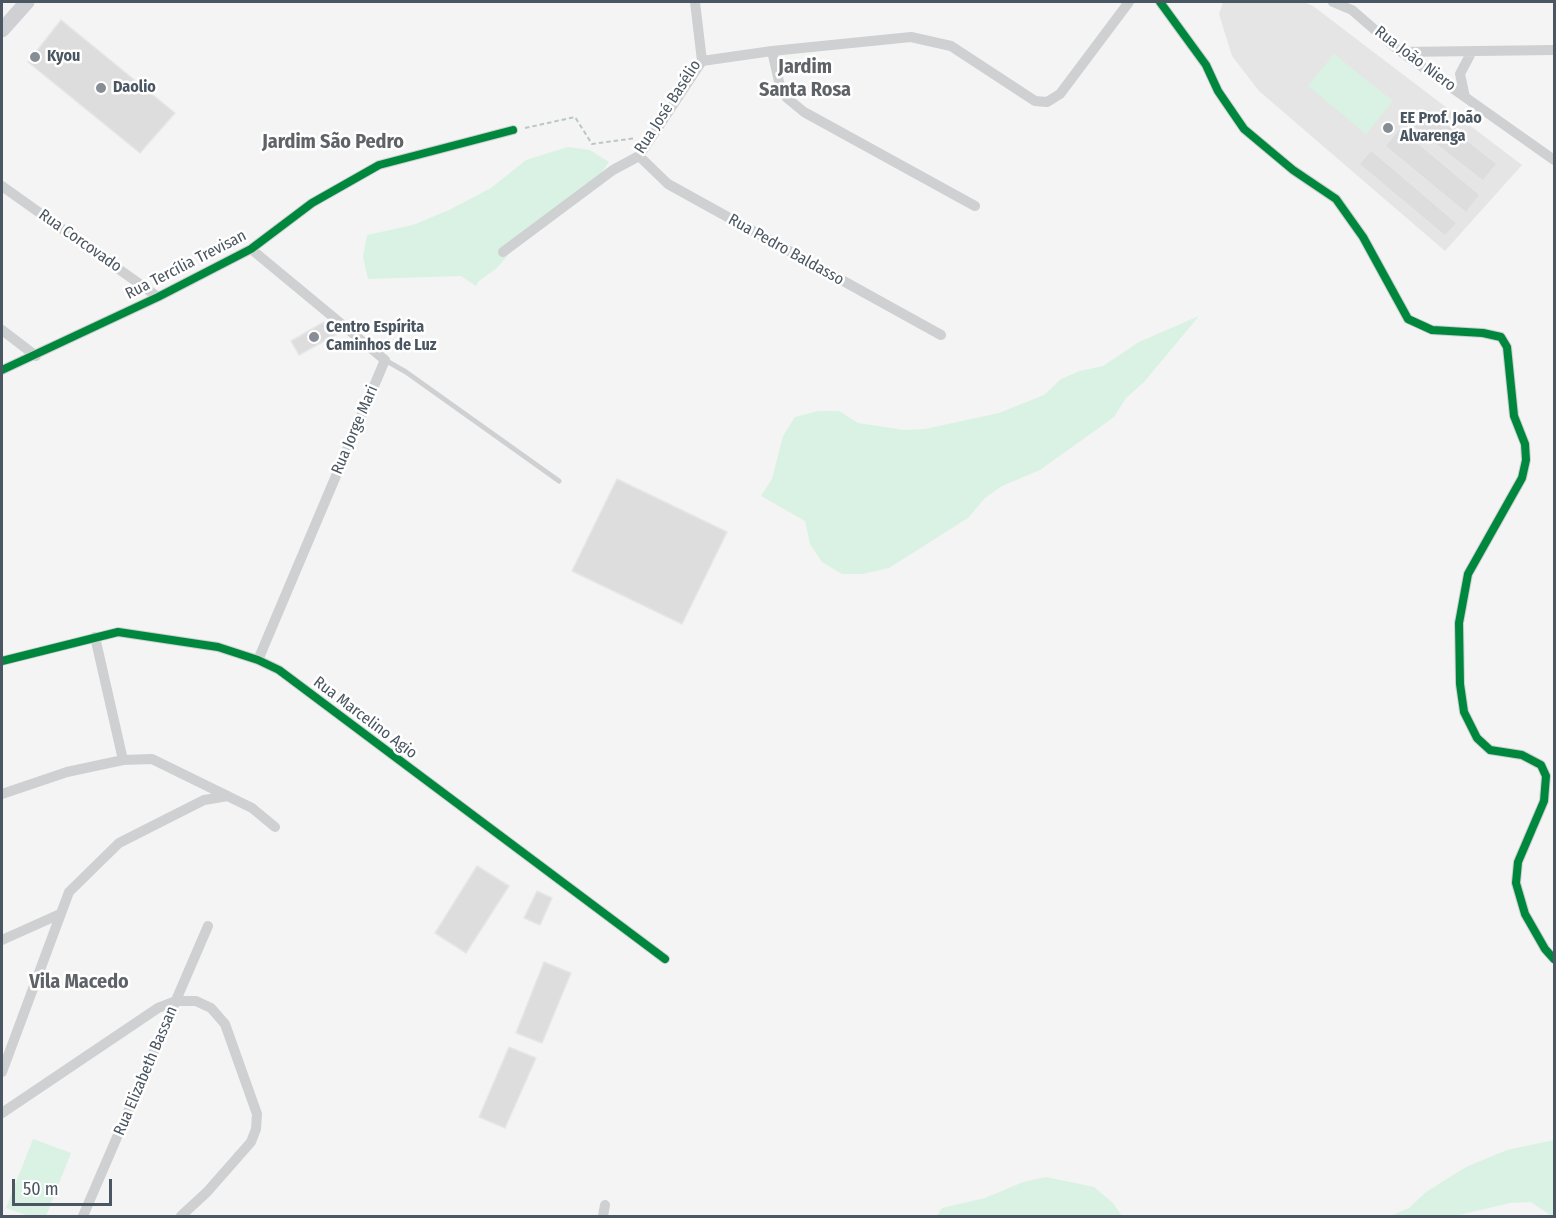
<!DOCTYPE html>
<html>
<head>
<meta charset="utf-8">
<style>
  body { margin:0 }
  #map { position:relative; width:1556px; height:1218px; overflow:hidden; background:#f4f4f4; font-family:"Fira Sans Condensed",sans-serif }
  canvas { display:block }
  .frame { position:absolute; inset:0; border:3px solid #4a5661; pointer-events:none }
  .scale { position:absolute; left:12px; top:1179px; width:100px; height:27px; box-sizing:border-box; border:3px solid #4a5661; border-top:0; padding-left:8px; font-size:18px; line-height:21px; white-space:nowrap; color:#4a5661; -webkit-text-stroke:4px #fff; paint-order:stroke }
</style>
</head>
<body>
<div id="map">
<canvas width="1556" height="1218"></canvas>
<div class="frame"></div>
<div class="scale">50 m</div>
</div>
<script>
const c = document.querySelector('canvas').getContext('2d');
c.lineJoin = 'round';
function paint(path, color) { c.fillStyle = color; c.fill(path, 'evenodd'); }
const toPath = rows => new Path2D(rows.map(r => 'M' + r).join(''));
function strokePath(path, color, width, dash) { c.strokeStyle = color; c.lineWidth = width; c.lineCap = dash ? 'butt' : 'round'; c.setLineDash(dash || []); c.stroke(path); }
function drawText(font, color, halo, rows, align = 'center') {
  c.font = font + ' "Fira Sans Condensed",sans-serif'; c.lineWidth = 5; c.setLineDash([]); c.textBaseline = 'middle'; c.strokeStyle = halo; c.fillStyle = color; for (const [text, x, y, turn = 0] of rows) {
    c.save(); c.translate(x, y); c.rotate((+turn || 0) * Math.PI / 180); c.textAlign = isNaN(turn) ? turn : align; if (halo) c.strokeText(text, 0, 0); c.fillText(text, 0, 0); c.restore();
  }
}
paint(toPath([
  [1223,2,1304,2,1313,6,1522,165,1445,251,1259,91,1232,56,1219,14]
]), '#e6e5e6');
paint(toPath([
  [1334,54,1393,101,1366,134,1308,86],
  [568,147,590,150,609,162,596,181,513,249,497,268,479,281,476,286,461,276,368,279,363,257,367,235,413,225,451,209,491,188,526,160],
  [1199,316,1144,382,1126,398,1114,417,1040,470,1002,486,985,498,968,518,889,568,862,574,842,574,822,562,810,544,805,521,761,496,772,479,783,436,795,417,818,411,839,411,858,423,904,430,925,429,999,413,1044,395,1061,379,1080,371,1103,366,1139,342],
  [33,1139,71,1153,46,1216,29,1216,6,1208],
  [1554,1140,1554,1215,1550,1215,1531,1202,1510,1203,1455,1216,1390,1216,1409,1208,1426,1192,1466,1167,1507,1150],
  [1046,1177,1094,1187,1113,1203,1122,1216,937,1216,942,1208,985,1198,1023,1182]
]), '#d9f2e3');
const building = toPath([
  [61,20,175,113,140,153,28,62,61,20],
  [1425,107,1497,164,1483,181,1411,125,1425,107],
  [1400,128,1480,195,1466,213,1385,146,1400,128],
  [1371,150,1457,223,1445,236,1359,164,1371,150],
  [324,322,337,334,299,355,291,341,324,322],
  [617,479,727,532,682,624,572,571,617,479],
  [477,866,509,886,466,953,435,933,477,866],
  [537,891,552,898,540,925,524,918,537,891],
  [544,962,571,973,542,1043,516,1033,544,962],
  [509,1047,536,1058,505,1128,479,1117,509,1047]
]);
paint(building, '#ddddde');
strokePath(building, '#e5e6e7', 1.5);
strokePath(toPath([
  [525,128,575,117,592,144,636,138]
]), '#bcc7c4', 2, [4.5, 3]);
strokePath(toPath([
  [385,360,406,372,559,481]
]), '#ced0d2', 5);
strokePath(toPath([
  [1160,2,1206,65,1218,91,1244,129,1293,170,1336,199,1363,237,1408,319,1432,330,1483,333,1501,337,1507,347,1514,416,1525,444,1526,460,1522,478,1468,574,1459,623,1460,684,1464,712,1477,738,1490,750,1522,755,1541,765,1546,776,1544,801,1518,862,1516,883,1525,914,1545,949,1554,959],
  [1333,2,1352,10,1397,49,1554,160],
  [772,51,780,86,787,98,804,112,975,206],
  [1401,52,1554,50],
  [702,61,772,51,911,37,951,46,1035,101,1047,102,1060,94,1129,2],
  [1465,97,1460,74,1471,53],
  [639,156,668,184,941,335],
  [2,186,158,297],
  [251,249,385,360,258,660],
  [503,252,613,170,639,156,702,61,695,2],
  [2,330,36,356],
  [2,370,158,297,251,249,312,203,379,165,513,130],
  [95,637,123,760],
  [2,661,118,632,218,647,258,660,279,670,665,959],
  [2,794,67,772,123,760,152,759,252,808,275,827],
  [2,940,60,914],
  [2,1072,69,892,119,843,204,800,228,796],
  [2,1113,158,1008,176,1001,196,1001,211,1008,225,1024,257,1114,256,1129,251,1142,207,1192,181,1216],
  [83,1216,208,926],
  [603,1216,605,1205]
]), '#ced0d2', 10);
strokePath(toPath([
  [2,30,27,2]
]), '#ced0d4', 15);
strokePath(toPath([
  [1160,2,1206,65,1218,91,1244,129,1293,170,1336,199,1363,237,1408,319,1432,330,1483,333,1501,337,1507,347,1514,416,1525,444,1526,460,1522,478,1468,574,1459,623,1460,684,1464,712,1477,738,1490,750,1522,755,1541,765,1546,776,1544,801,1518,862,1516,883,1525,914,1545,949,1554,959],
  [2,370,158,297,251,249,312,203,379,165,513,130],
  [2,661,118,632,218,647,258,660,279,670,665,959]
]), '#00873e', 8);
for (const [x, y, r, color] of [
  [35,57,6,"#868d94"],
  [101,88,6,"#868d94"],
  [1388,128,6,"#868d94"],
  [314,337,6,"#868d94"]
]) { const dot = new Path2D(); dot.arc(x, y, r, 0, 2 * Math.PI); c.fillStyle = color; c.fill(dot); strokePath(dot, '#fff', 2); }
drawText('bold 16px', '#4a5661', '#fff', [
  ["Kyou",47,57],
  ["Daolio",113,88],
  ["EE Prof. João",1400,119],
  ["Alvarenga",1400,137],
  ["Centro Espírita",326,328],
  ["Caminhos de Luz",326,346]
], 'left');
drawText('16px', '#4a5661', '#fff', [
  ["Rua João Niero",1415,59,37],
  ["Rua José Basélio",668,107,-57],
  ["Rua Corcovado",80,241,35],
  ["Rua Pedro Baldasso",786,250,29],
  ["Rua Tercília Trevisan",186,265,-27],
  ["Rua Jorge Mari",355,430,-67],
  ["Rua Marcelino Agio",365,718,37],
  ["Rua Elizabeth Bassan",146,1071,-67]
]);
drawText('bold 20px', '#5f6368', '#fff', [
  ["Jardim",805,67],
  ["Santa Rosa",805,90],
  ["Jardim São Pedro",333,142],
  ["Vila Macedo",79,982]
]);
</script>
</body>
</html>
